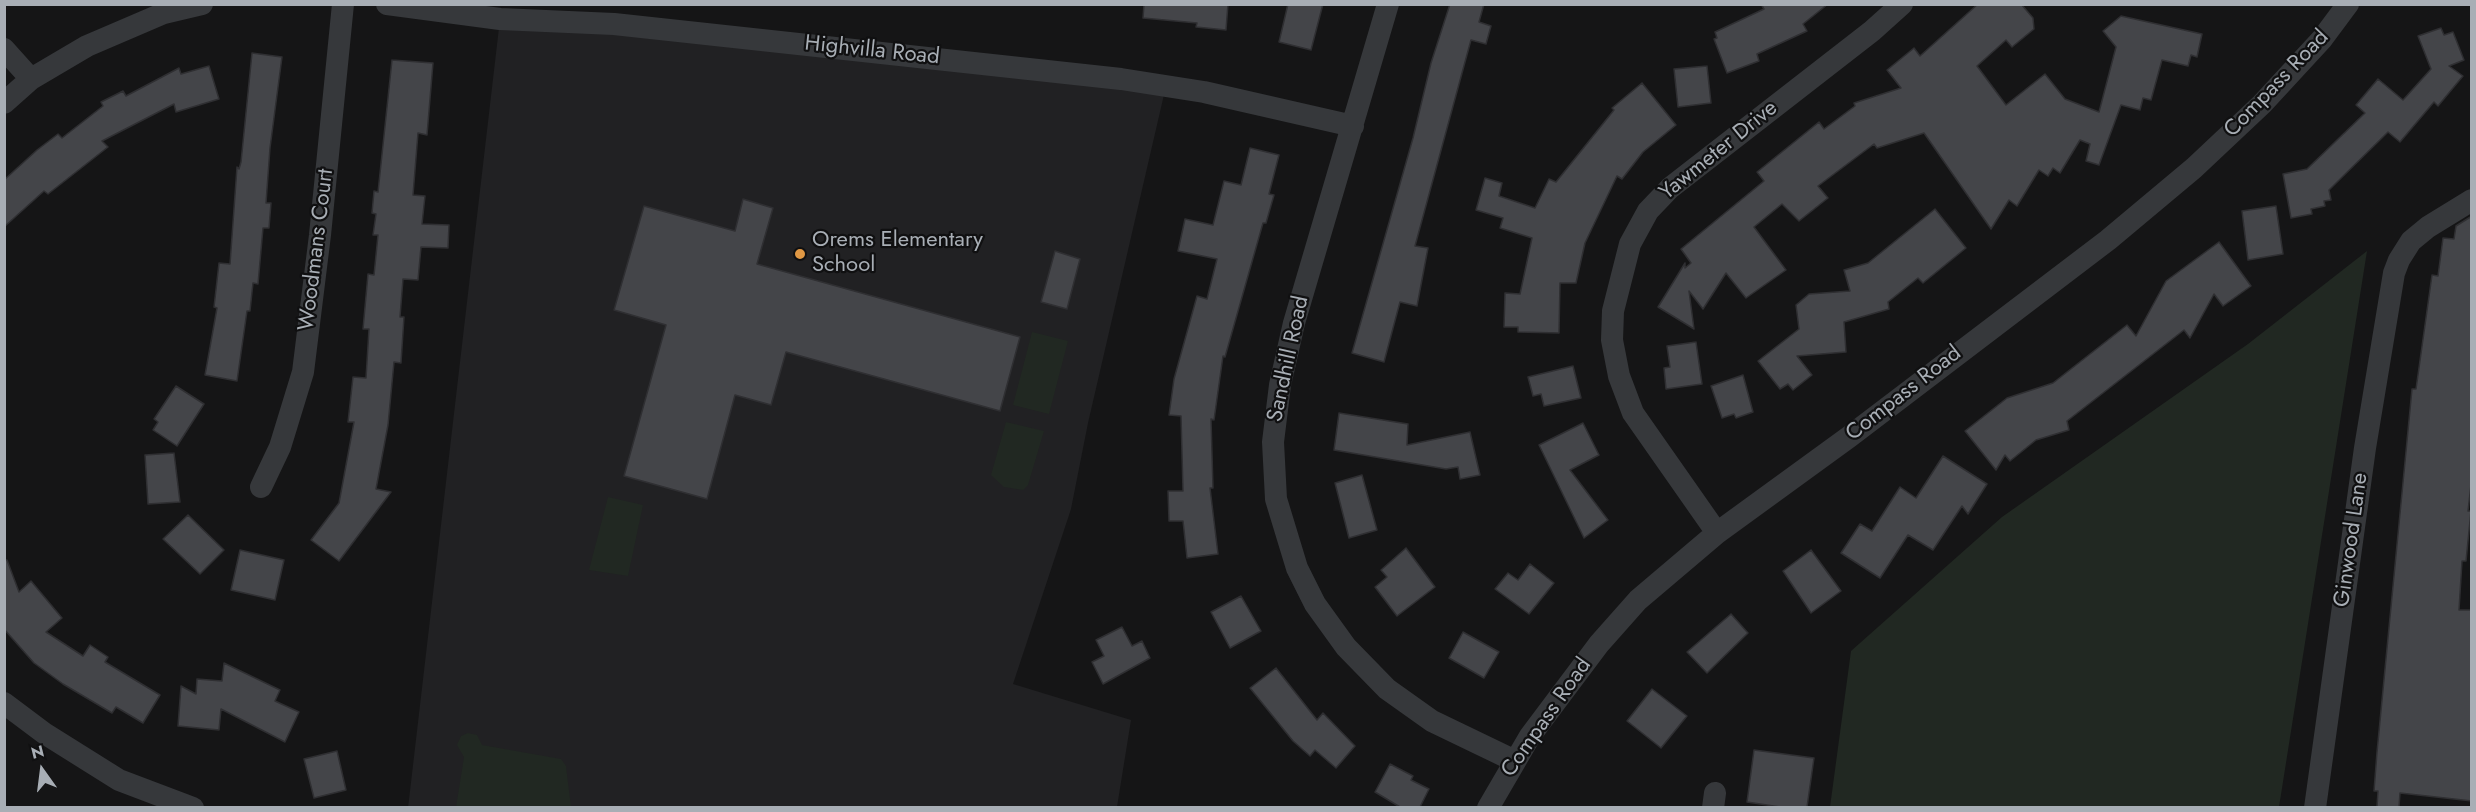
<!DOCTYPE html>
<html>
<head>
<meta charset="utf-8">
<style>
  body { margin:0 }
  #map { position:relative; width:2476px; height:812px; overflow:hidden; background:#151516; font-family:Jost,sans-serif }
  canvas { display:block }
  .frame { position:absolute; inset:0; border:6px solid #a8aeb5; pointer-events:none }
  .north { position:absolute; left:12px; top:740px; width:60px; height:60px; -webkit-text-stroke:4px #101011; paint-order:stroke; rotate:346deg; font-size:16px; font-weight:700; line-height:24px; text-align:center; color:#a8aeb5 }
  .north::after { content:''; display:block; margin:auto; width:21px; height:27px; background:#a8aeb5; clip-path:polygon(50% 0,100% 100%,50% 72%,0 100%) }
</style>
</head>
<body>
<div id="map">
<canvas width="2476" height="812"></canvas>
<div class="frame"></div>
<div class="north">N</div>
</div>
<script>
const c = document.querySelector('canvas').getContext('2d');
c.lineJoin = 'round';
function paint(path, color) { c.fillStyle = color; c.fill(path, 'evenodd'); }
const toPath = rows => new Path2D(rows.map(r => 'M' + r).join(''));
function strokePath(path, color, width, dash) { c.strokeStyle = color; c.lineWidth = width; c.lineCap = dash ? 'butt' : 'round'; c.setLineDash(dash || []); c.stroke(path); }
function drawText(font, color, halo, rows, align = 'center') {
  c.font = font + ' Jost,sans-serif'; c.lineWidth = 4.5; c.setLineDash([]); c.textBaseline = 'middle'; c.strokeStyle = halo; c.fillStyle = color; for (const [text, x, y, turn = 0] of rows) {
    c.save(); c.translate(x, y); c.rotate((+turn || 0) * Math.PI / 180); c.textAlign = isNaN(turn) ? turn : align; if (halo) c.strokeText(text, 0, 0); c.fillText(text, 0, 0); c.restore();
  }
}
paint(toPath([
  [500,19,1166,86,1088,423,1071,509,1013,684,1131,720,1117,807,408,808]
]), '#212123');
paint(toPath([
  [2367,251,2279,807,1830,807,1851,651,2002,517,2248,344],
  [1032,332,1068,341,1049,414,1013,405],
  [1006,422,1044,431,1028,485,1023,490,1004,487,991,475],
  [608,497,643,505,628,576,589,570],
  [468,733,477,735,482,745,561,759,566,766,571,807,456,807,464,757,457,745,461,736]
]), '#212822');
const building = toPath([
  [1144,4,1228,4,1226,30,1196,27,1197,23,1143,18,1144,4],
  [1288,4,1323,4,1311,50,1279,42,1288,4],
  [1450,4,1484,4,1479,22,1491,26,1486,44,1471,40,1415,246,1428,248,1417,306,1400,302,1384,362,1352,353,1413,138,1431,63,1450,4],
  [1761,4,1828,4,1803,24,1807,31,1757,54,1759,61,1727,73,1714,39,1717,38,1715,32,1764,9,1761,4],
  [1978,4,2021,4,2033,18,2034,29,2012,47,2006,40,1977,66,2006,105,2045,74,2065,99,2099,112,2116,47,2103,31,2121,16,2202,34,2197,57,2191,55,2188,66,2162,60,2151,100,2143,98,2140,110,2121,105,2099,165,2086,161,2090,144,2080,140,2060,173,2053,168,2048,176,2039,170,2017,206,2009,200,1991,229,1924,133,1877,148,1874,144,1818,186,1828,198,1799,221,1782,204,1754,227,1786,270,1746,298,1726,273,1703,309,1689,291,1694,329,1658,307,1685,263,1685,268,1691,263,1681,249,1764,181,1757,172,1819,122,1824,129,1855,106,1854,103,1901,88,1887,70,1914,48,1920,56,1978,4],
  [2441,28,2444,35,2453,32,2464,60,2449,66,2463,76,2438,106,2434,102,2400,142,2388,132,2329,190,2331,200,2324,201,2325,206,2311,209,2312,214,2291,218,2283,174,2307,169,2365,113,2356,105,2378,79,2403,100,2431,69,2418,36,2441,28],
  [252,53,282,57,270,148,266,203,271,203,269,228,263,228,258,284,253,283,250,311,247,311,237,381,205,375,217,308,214,307,219,263,230,264,237,167,239,169,241,162,252,53],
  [392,60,433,63,427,135,418,133,413,195,425,196,422,224,449,225,448,248,421,247,418,280,403,279,400,317,404,317,401,363,394,362,388,425,376,489,391,492,339,561,311,540,339,503,354,422,348,422,353,377,366,378,369,329,363,329,368,274,374,275,378,235,373,235,376,214,372,213,374,191,378,192,392,60],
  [209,66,219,99,176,112,174,104,102,141,108,147,48,194,44,191,4,227,4,180,37,150,58,134,62,138,103,106,101,102,123,91,126,96,179,68,181,74,209,66],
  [1707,66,1711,103,1678,107,1674,69,1707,66],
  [1642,83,1676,125,1643,152,1622,179,1617,176,1585,243,1576,283,1560,283,1559,333,1518,332,1518,327,1504,327,1505,293,1520,294,1532,238,1500,228,1503,218,1476,210,1485,178,1502,183,1499,196,1535,208,1549,179,1556,182,1614,110,1612,108,1642,83],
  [1250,148,1279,155,1269,194,1274,195,1266,223,1263,223,1225,357,1223,356,1214,420,1211,419,1213,488,1210,488,1218,554,1187,558,1183,521,1169,521,1168,491,1183,491,1181,416,1169,415,1174,379,1197,296,1207,299,1217,259,1178,251,1185,219,1213,225,1224,181,1241,185,1250,148],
  [743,199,773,208,757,264,1020,337,1000,411,786,352,771,405,735,395,707,499,624,476,666,325,614,310,644,206,735,231,743,199],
  [2276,206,2283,254,2248,260,2242,211,2276,206],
  [1935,209,1966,248,1923,283,1918,278,1888,302,1889,309,1844,322,1846,352,1797,356,1812,375,1793,390,1788,384,1780,389,1758,361,1799,329,1796,305,1809,294,1850,291,1844,270,1868,263,1935,209],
  [2472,216,2472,476,2468,511,2471,511,2466,561,2462,561,2459,610,2472,610,2472,801,2400,793,2399,807,2377,807,2378,791,2374,791,2377,752,2412,389,2416,389,2432,275,2438,276,2443,238,2454,239,2456,226,2472,216],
  [2219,242,2251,286,2223,306,2214,294,2190,338,2184,330,2067,421,2069,430,2036,440,2010,461,2005,455,1996,470,1965,431,2007,398,2053,383,2127,325,2136,336,2166,281,2219,242],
  [1055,251,1080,259,1067,309,1041,302,1055,251],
  [1696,342,1702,384,1666,389,1664,368,1670,367,1667,346,1696,342],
  [1573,366,1581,398,1544,406,1541,394,1533,396,1528,377,1573,366],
  [1743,375,1753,412,1736,418,1734,414,1722,418,1711,386,1743,375],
  [176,386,204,404,177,446,153,430,158,422,154,419,176,386],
  [1339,413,1408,424,1407,445,1470,432,1480,475,1460,479,1458,467,1446,469,1334,450,1339,413],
  [1583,423,1599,455,1570,470,1608,520,1584,538,1539,445,1583,423],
  [174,453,180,502,148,504,145,455,174,453],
  [1943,456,1987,484,1968,514,1962,506,1933,550,1908,535,1880,578,1841,553,1860,524,1872,531,1900,487,1916,498,1943,456],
  [1362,475,1377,530,1349,538,1335,483,1362,475],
  [188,515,224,550,200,574,163,539,188,515],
  [1406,548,1435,587,1397,616,1375,587,1387,577,1381,570,1406,548],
  [240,550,284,560,275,600,231,590,240,550],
  [1811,550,1841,591,1811,613,1783,571,1811,550],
  [4,560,7,560,19,592,31,581,62,618,46,632,83,656,90,645,108,657,105,662,160,695,143,723,116,707,112,713,63,684,34,663,4,629,4,560],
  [1530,564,1554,583,1529,614,1495,589,1508,573,1518,580,1530,564],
  [1241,596,1261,631,1230,648,1211,612,1241,596],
  [1731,614,1748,633,1707,673,1687,652,1731,614],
  [1122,627,1132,646,1142,641,1150,658,1103,684,1092,662,1104,656,1096,640,1122,627],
  [1463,632,1499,652,1484,678,1449,658,1463,632],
  [224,663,280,690,275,701,299,712,285,742,221,709,219,730,178,726,181,686,196,694,197,679,222,681,224,663],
  [1276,668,1317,720,1323,713,1355,746,1336,768,1315,750,1310,756,1293,741,1250,688,1276,668],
  [1652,689,1687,716,1661,748,1627,721,1652,689],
  [1754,750,1814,758,1807,807,1780,807,1747,802,1754,750],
  [337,751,346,790,314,798,304,759,337,751],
  [1390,764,1413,776,1411,780,1429,789,1420,807,1400,807,1375,792,1390,764]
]);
paint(building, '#444549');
strokePath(building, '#2f2f32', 1.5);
strokePath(toPath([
  [387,4,500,19,614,24,1121,79,1204,92,1353,126],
  [1388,4,1294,323,1280,385,1273,442,1276,499,1297,568,1315,604,1346,647,1387,689,1432,721,1515,761],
  [4,49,31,79],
  [4,103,31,79,87,46,164,13,202,4],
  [261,487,280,447,303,372,320,235,343,4],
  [1717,533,1633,413,1619,376,1612,340,1613,311,1630,244,1648,211,1670,188,1872,31,1902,4],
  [4,703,44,733,119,780,193,808],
  [1488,808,1530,736,1599,644,1638,600,1717,533,1849,437,2108,240,2194,168,2262,104,2322,39,2348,4],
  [1713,808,1715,793],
  [2315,808,2365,448,2394,273,2399,260,2411,241,2428,227,2472,200]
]), '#36383b', 22);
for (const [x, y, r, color] of [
  [800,254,6,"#e09844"]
]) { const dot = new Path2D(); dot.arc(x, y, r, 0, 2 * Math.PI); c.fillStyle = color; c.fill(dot); strokePath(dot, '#101011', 2); }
drawText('22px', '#a8aeb5', '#101011', [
  ["Highvilla Road",872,51,6],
  ["Compass Road",2277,84,-46],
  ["Yawmeter Drive",1719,151,-39],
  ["Woodmans Court",317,250,-83],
  ["Sandhill Road",1289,359,-78],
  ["Compass Road",1904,394,-38],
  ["Ginwood Lane",2352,540,-82],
  ["Compass Road",1547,718,-55]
]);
drawText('22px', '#a8aeb5', '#101011', [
  ["Orems Elementary",812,241],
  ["School",812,266]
], 'left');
</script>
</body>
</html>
